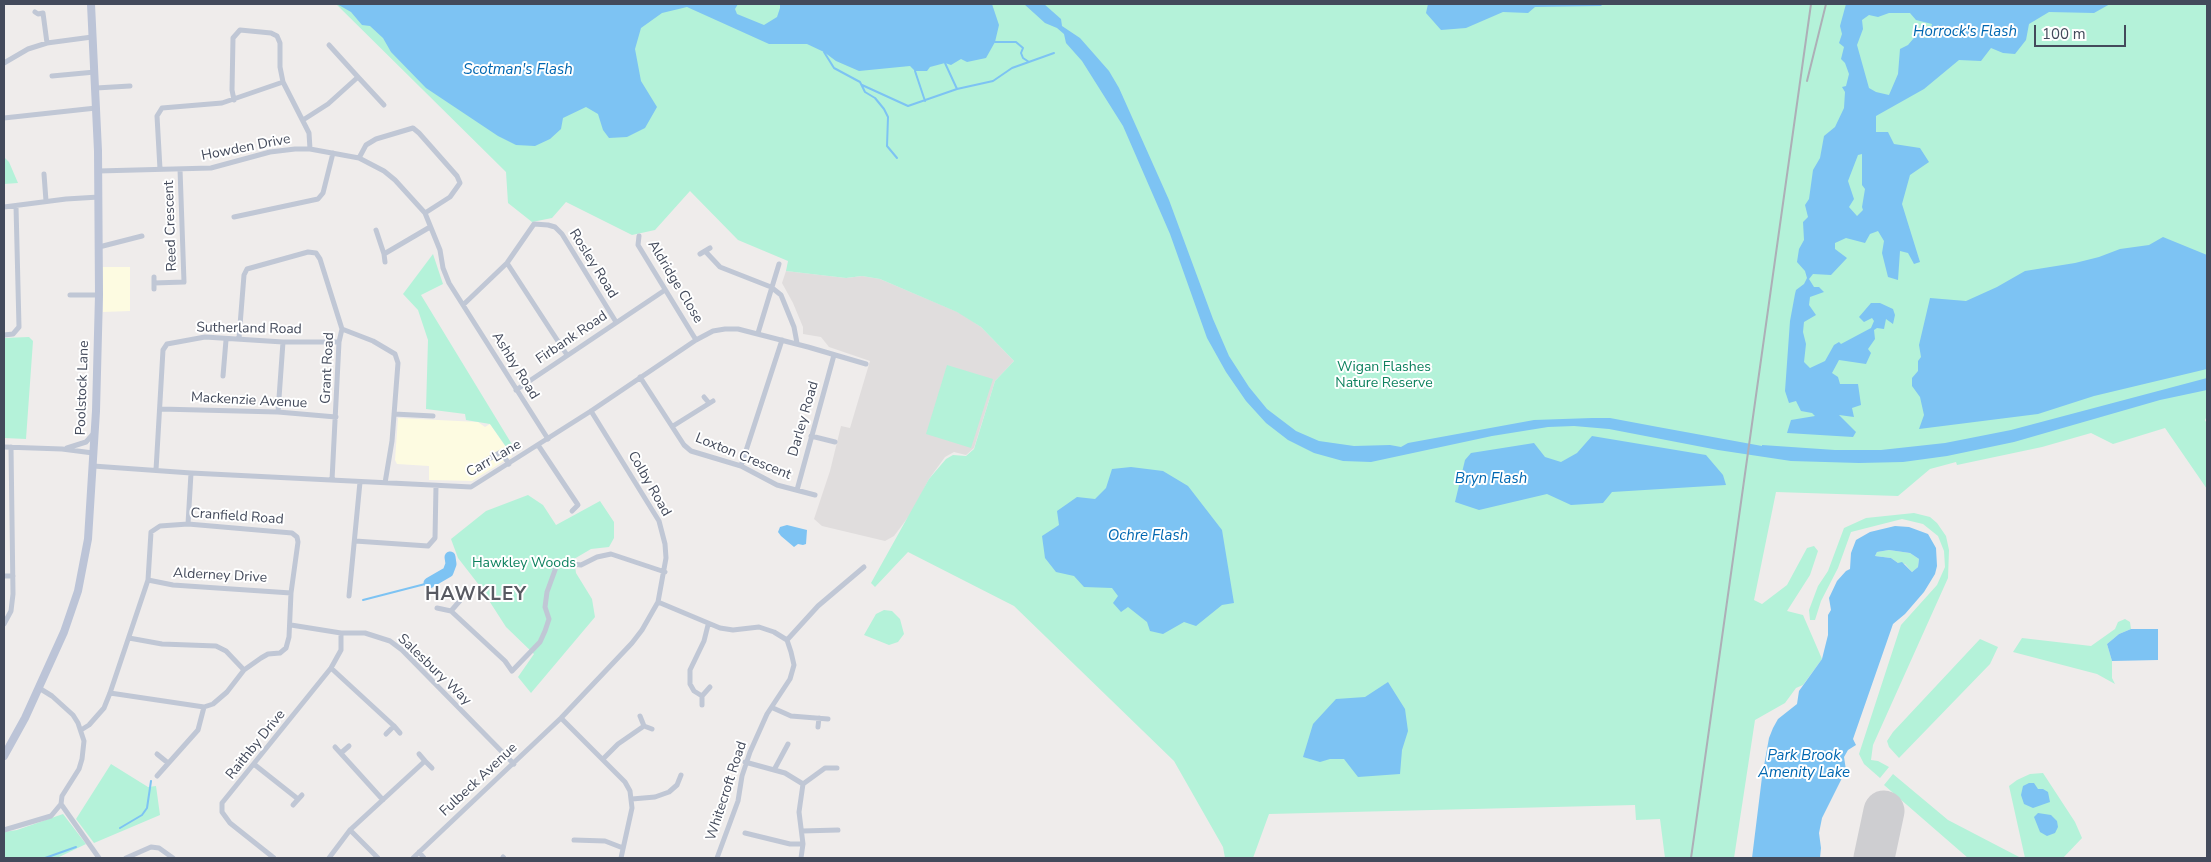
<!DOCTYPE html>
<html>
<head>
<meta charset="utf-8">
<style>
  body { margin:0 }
  #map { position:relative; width:2211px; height:862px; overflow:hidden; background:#efeceb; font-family:"Nunito Sans",sans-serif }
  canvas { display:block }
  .frame { position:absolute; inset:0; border:5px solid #434a5b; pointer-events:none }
  .scale { position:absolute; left:2034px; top:25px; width:92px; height:22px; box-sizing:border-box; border:2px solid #434a5b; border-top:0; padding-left:6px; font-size:15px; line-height:18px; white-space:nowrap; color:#434a5b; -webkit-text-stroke:4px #fff; paint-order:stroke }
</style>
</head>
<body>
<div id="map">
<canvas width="2211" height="862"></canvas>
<div class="frame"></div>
<div class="scale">100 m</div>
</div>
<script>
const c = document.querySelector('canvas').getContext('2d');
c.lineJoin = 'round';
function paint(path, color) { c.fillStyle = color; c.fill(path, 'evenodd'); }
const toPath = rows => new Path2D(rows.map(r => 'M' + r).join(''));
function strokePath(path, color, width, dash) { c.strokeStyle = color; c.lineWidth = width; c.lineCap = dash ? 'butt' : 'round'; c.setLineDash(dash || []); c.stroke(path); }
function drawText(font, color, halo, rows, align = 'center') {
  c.font = font + ' "Nunito Sans",sans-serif'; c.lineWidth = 4; c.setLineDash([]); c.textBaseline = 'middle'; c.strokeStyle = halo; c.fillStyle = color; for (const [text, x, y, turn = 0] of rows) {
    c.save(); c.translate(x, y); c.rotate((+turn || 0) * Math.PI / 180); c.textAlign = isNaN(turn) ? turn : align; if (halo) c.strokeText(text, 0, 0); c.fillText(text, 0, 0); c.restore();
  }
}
paint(toPath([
  [103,267,130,267,130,311,103,312],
  [398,418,478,422,485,427,490,424,512,456,472,481,429,480,429,466,397,464,395,460]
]), '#fdfbe1');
paint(toPath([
  [786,271,846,278,862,276,880,279,960,313,981,327,1014,361,995,381,974,448,966,455,954,452,945,457,929,479,912,512,894,536,885,541,822,526,814,519,830,471,841,426,850,428,870,361,829,347,821,337,803,334,803,327,793,303,782,283]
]), '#e0dddd');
paint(toPath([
  [336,4,2207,4,2207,416,2205,420,2207,424,2207,489,2165,428,2113,444,2091,433,2042,447,1957,465,1956,462,1930,469,1898,496,1776,492,1754,600,1762,604,1787,585,1807,548,1814,546,1818,551,1810,575,1787,611,1803,615,1822,659,1803,685,1796,688,1785,703,1755,720,1734,858,1665,858,1660,819,1636,820,1635,805,1269,814,1253,858,1225,858,1223,847,1174,761,1014,606,908,552,875,587,871,583,929,479,946,459,953,455,966,456,974,449,995,381,1014,361,981,327,957,312,880,279,862,276,846,278,786,271,788,261,738,240,690,191,655,230,632,235,566,202,552,218,532,222,508,203,506,172],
  [4,157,9,162,18,183,4,184],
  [433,254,443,284,421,295,516,451,509,451,490,424,466,420,465,414,426,409,428,340,418,310,403,294],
  [29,337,33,341,26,439,4,438,4,338],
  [947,365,993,379,971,448,926,434],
  [528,495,543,505,556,525,600,501,614,522,614,538,609,547,591,549,574,559,576,573,592,599,595,617,531,693,518,677,534,654,506,627,479,585,458,558,451,539,486,511],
  [1914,513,1930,517,1937,523,1946,536,1949,550,1948,578,1873,745,1871,760,1878,761,1889,767,1880,778,1864,764,1859,754,1901,625,1937,585,1945,567,1944,551,1938,536,1923,524,1902,519,1851,532,1838,568,1821,601,1815,620,1810,620,1809,610,1818,586,1828,571,1844,528,1866,518],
  [1889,550,1910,553,1919,559,1918,567,1912,572,1905,564,1898,563,1891,558,1875,556,1877,552],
  [884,610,892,611,900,619,904,634,898,642,889,645,864,635,876,614],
  [2125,619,2130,622,2131,629,2119,634,2107,644,2112,661,2112,678,2115,684,2097,674,2013,652,2022,638,2091,646,2115,629,2118,622],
  [1980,639,1998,647,1990,664,1899,758,1889,747,1887,741,1893,732],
  [111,764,148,787,156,786,160,815,94,843,76,819],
  [2043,773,2075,822,2082,838,2063,858,2025,858,2009,786,2017,780,2030,774],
  [1893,774,1948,820,2021,858,1968,858,1884,785],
  [63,814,86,844,57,858,4,858,4,832,17,830]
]), '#b4f2d9');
paint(toPath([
  [337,4,738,4,735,9,737,14,764,25,777,17,780,8,780,4,992,4,999,25,995,42,986,58,967,62,961,59,951,65,945,63,930,67,927,71,915,71,910,66,859,71,836,61,824,52,807,44,769,44,687,7,662,13,641,28,635,49,641,81,657,107,645,128,627,137,609,138,603,130,598,114,586,107,563,118,561,129,550,139,535,146,516,145,498,136,426,88,391,52,383,38,370,26,362,25,351,12],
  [1024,4,1044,4,1061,19,1062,26,1080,38,1109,71,1119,88,1169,200,1213,319,1229,356,1249,387,1267,409,1296,431,1319,441,1354,446,1390,445,1401,447,1408,443,1534,420,1592,418,1610,418,1658,427,1762,446,1762,445,1835,450,1881,450,1945,443,2011,430,2207,378,2207,390,2160,400,2014,442,1947,456,1903,462,1859,463,1791,461,1718,450,1609,429,1574,426,1548,427,1492,436,1371,462,1343,461,1314,453,1288,440,1266,423,1246,401,1226,372,1207,338,1170,234,1123,126,1082,61,1066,43,1064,34,1057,28,1045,23],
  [1428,4,1603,4,1601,6,1535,7,1528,13,1503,12,1466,28,1441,30,1426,13],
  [1846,4,2110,4,2094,13,2049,12,2029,24,2026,40,2015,54,2003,53,1991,48,1981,61,1959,60,1924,89,1876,116,1876,132,1888,132,1894,144,1920,148,1929,162,1910,175,1902,204,1920,262,1914,264,1908,253,1900,251,1898,280,1888,277,1882,253,1884,241,1878,231,1870,234,1865,243,1846,238,1835,243,1835,249,1847,258,1831,275,1813,274,1809,279,1814,287,1819,287,1824,292,1810,297,1809,305,1816,315,1804,322,1803,332,1806,344,1804,362,1810,368,1825,361,1834,345,1839,342,1841,344,1871,328,1874,321,1872,318,1864,322,1859,317,1871,303,1880,303,1893,309,1895,315,1893,324,1886,319,1884,329,1877,328,1874,330,1875,339,1868,349,1871,353,1866,364,1839,360,1832,373,1838,377,1840,384,1858,384,1861,405,1852,408,1854,417,1839,415,1856,432,1853,437,1787,433,1791,420,1815,416,1812,413,1801,411,1796,401,1789,403,1785,391,1790,321,1795,294,1796,290,1804,284,1807,278,1805,271,1797,262,1799,249,1804,240,1803,222,1808,217,1805,205,1809,199,1813,170,1820,158,1824,136,1835,127,1844,108,1845,92,1842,87,1846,86,1849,74,1845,63,1841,59,1844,47,1839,43,1842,34,1840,26],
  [1889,13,1910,13,1916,20,1932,24,1928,38,1925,38,1919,32,1908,45,1900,49,1898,74,1889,95,1876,92,1869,88,1857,45,1863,29,1862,20,1869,15,1878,17],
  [1862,154,1862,185,1865,189,1862,207,1863,210,1857,216,1849,207,1854,199,1848,181,1858,155],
  [2163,237,2207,255,2207,369,2094,396,2038,414,1919,429,1924,415,1920,397,1912,386,1912,378,1918,371,1918,361,1921,357,1919,345,1930,298,1966,301,1997,287,2025,271,2075,263,2099,257,2120,249,2149,245],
  [1592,436,1706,455,1723,475,1726,485,1612,492,1603,503,1571,505,1547,494,1479,510,1455,502,1465,460,1471,453,1534,443,1545,457,1561,462,1577,453],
  [1131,467,1163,471,1188,486,1222,530,1234,603,1222,605,1196,626,1184,622,1163,634,1150,631,1147,622,1128,607,1121,612,1113,603,1118,596,1112,588,1084,587,1074,576,1056,572,1045,558,1042,536,1059,525,1057,511,1077,497,1095,499,1106,488,1112,469],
  [787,525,807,530,806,544,803,545,798,544,794,547,781,536,778,532,780,527],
  [1895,526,1909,527,1928,534,1936,548,1937,566,1935,574,1924,592,1905,614,1893,624,1853,739,1856,745,1848,750,1844,757,1846,770,1822,818,1819,833,1821,848,1820,858,1752,858,1762,777,1769,738,1773,728,1778,719,1797,704,1799,691,1822,659,1828,635,1828,615,1831,610,1829,598,1837,581,1846,571,1850,569,1851,553,1856,540,1870,532],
  [1889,550,1910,553,1919,559,1918,567,1912,572,1902,562,1898,563,1891,558,1875,556,1877,552],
  [2131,629,2158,629,2158,660,2112,661,2107,644,2119,634],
  [1388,682,1405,709,1408,731,1402,750,1400,774,1358,777,1344,759,1330,759,1320,762,1303,757,1313,724,1336,699,1365,697],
  [2029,783,2034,783,2038,789,2043,789,2048,792,2050,802,2033,808,2024,804,2021,795,2023,786],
  [2038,813,2051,815,2057,821,2058,827,2055,833,2047,836,2040,832,2034,817]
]), '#7dc3f3');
strokePath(toPath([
  [995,42,1016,42,1023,48,1021,53,1023,58,1029,62],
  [824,52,834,68,860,82,865,92,875,98,884,109,888,117,887,146,897,158],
  [945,63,957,89],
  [915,71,925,101],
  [862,85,908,106,957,89,993,81,1012,68,1054,53],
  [363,600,429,583],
  [120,828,142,815,147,808,151,781],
  [45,858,76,847]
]), '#7dc3f3', 2);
strokePath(toPath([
  [429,583,448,572,451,564,450,557]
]), '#7dc3f3', 11);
strokePath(toPath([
  [1874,858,1884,811]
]), '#ceced1', 41);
strokePath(toPath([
  [35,12,38,14,43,13,47,43],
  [4,63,28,49,47,43,92,37],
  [52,76,95,72],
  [358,77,384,105],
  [96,88,130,86],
  [234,100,232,90,233,38,240,30,271,33,277,36,280,43,280,67,283,82],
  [4,118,96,108],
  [303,120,328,104,358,77,329,45],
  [359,158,366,145,376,139,413,128,419,133,457,176,460,183,450,197,425,213],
  [160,169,157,116,162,108,222,103,283,82,309,133,310,149],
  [98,171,211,168,270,152,295,149,310,149,359,158,384,171,395,180,425,213,440,250,443,268,449,283,548,439],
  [44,174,46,201],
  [4,207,66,199,99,197],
  [234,217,318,199,323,193,333,153],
  [376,230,384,254,430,227],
  [639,236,638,245,696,340],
  [99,247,142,236],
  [705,251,720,267,771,287,781,295,794,327,797,343],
  [384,254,385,262],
  [700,254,710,248],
  [507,263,567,355],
  [154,277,154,289],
  [154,283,184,282,180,169],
  [70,295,99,295],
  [463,305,507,263,534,224,548,225,555,227,562,234,616,322],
  [342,329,373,341,395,354,398,363,392,441,385,483],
  [758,333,779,264],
  [4,335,13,334,19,327,16,206],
  [239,338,244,275,247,269,308,252,316,253,320,259,342,329,339,342,332,480],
  [223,376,226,340],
  [640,377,684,445,691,451,741,466,777,485,815,495],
  [516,390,665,290],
  [704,397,709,403],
  [160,409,278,412,336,417],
  [278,412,283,342],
  [394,414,433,416],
  [673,426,713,401],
  [811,436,835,442],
  [538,445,578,505,572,511],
  [4,447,62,449,93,453],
  [67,448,86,442,94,433],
  [485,461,501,452,509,464],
  [93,466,191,473,471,487,591,411,696,340,713,331,725,329,738,329,808,347,866,364],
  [741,466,782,340],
  [156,470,163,350,167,344,205,337,283,342,339,342],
  [797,490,834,355],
  [188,524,191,473],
  [355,541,428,546,435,538,436,486],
  [4,576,13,576],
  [148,580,173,585,291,593],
  [349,596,360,482],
  [464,596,451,611,505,661,512,671,540,642,545,631,549,619,545,607,547,592,558,562,581,565,597,557,611,554,665,572],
  [658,602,720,628,733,630,759,627,774,632,787,640,791,652,794,665,790,679,767,714,750,752,742,776,738,801,717,858],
  [437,608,451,611],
  [4,624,11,611,13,594,11,447],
  [291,625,341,633,365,633,390,641,402,650,514,764],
  [129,638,162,644,216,646,226,651,244,670],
  [787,640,818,606,864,567],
  [331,668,394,726,386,734],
  [702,696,694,691,690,684,690,670,704,641,708,625],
  [702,705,702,696,710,687],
  [773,708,791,716,828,719],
  [640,716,644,726,652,729],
  [561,718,625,782,630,791,632,808,621,858],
  [394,726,400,733],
  [818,727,819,718],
  [81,730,89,725,104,708,110,693,148,580,151,532,160,526,188,524,292,533,297,537,298,542,291,593,289,637,286,648,280,653,268,654,261,658,244,670,227,692,213,704,204,707,110,693],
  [335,747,383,800],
  [341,753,349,746],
  [157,754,168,763],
  [603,759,618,744,644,726],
  [425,761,432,768],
  [745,762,785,773,803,784,799,812,803,844,801,858],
  [255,765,298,799],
  [774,770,788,744],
  [157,776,198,730,204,707],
  [803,784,825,768,837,768],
  [632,799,655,797,669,792,677,785,681,775],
  [61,804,99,858],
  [293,805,302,795],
  [4,830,51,816,61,804,62,796,79,769,82,759,84,741,78,723,73,715,52,696,39,688],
  [350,830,425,761,419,754],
  [802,831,838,830],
  [745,833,790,844,803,844],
  [574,840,605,841,623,848],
  [419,852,424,858],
  [503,857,504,858],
  [126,858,151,847,159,848,173,858],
  [274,858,230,823,222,812,222,803,331,668,341,650,341,633],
  [329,858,350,830,378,858],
  [413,858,561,718,632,643,642,630,658,602,666,558,665,544,659,521,591,411]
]), '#c0c7d5', 5);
strokePath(toPath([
  [4,756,25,718,64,632,78,591,88,539,96,411,99,295,98,151,91,4]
]), '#bcc4d7', 8);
strokePath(toPath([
  [1807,81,1826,4],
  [1691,858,1811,4]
]), '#adafb7', 2);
drawText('14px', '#434a5b', '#fff', [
  ["Howden Drive",246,148,-11],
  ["Reed Crescent",171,226,-92],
  ["Rosley Road",593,264,58],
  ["Aldridge Close",675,282,59],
  ["Sutherland Road",249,329,1],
  ["Firbank Road",572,338,-34],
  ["Ashby Road",515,366,58],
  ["Grant Road",328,368,-87],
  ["Poolstock Lane",83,388,-88],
  ["Mackenzie Avenue",249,401,3],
  ["Darley Road",804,419,-74],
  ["Loxton Crescent",743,457,22],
  ["Carr Lane",494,459,-30],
  ["Colby Road",649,484,60],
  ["Cranfield Road",237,517,4],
  ["Alderney Drive",220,576,3],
  ["Salesbury Way",434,670,44],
  ["Raithby Drive",256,745,-51],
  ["Fulbeck Avenue",479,780,-43],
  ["Whitecroft Road",727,791,-72]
]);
drawText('14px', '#0e825f', '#fff', [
  ["Wigan Flashes",1384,368],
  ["Nature Reserve",1384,384],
  ["Hawkley Woods",524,564]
]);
drawText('italic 15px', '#0067b1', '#fff', [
  ["Horrock's Flash",1965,32],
  ["Scotman's Flash",518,70],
  ["Bryn Flash",1491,479],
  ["Ochre Flash",1148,536],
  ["Park Brook",1804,756],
  ["Amenity Lake",1804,773]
]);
c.letterSpacing = '1px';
drawText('bold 19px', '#585a62', '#fff', [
  ["HAWKLEY",476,595]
]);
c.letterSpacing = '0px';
</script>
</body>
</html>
